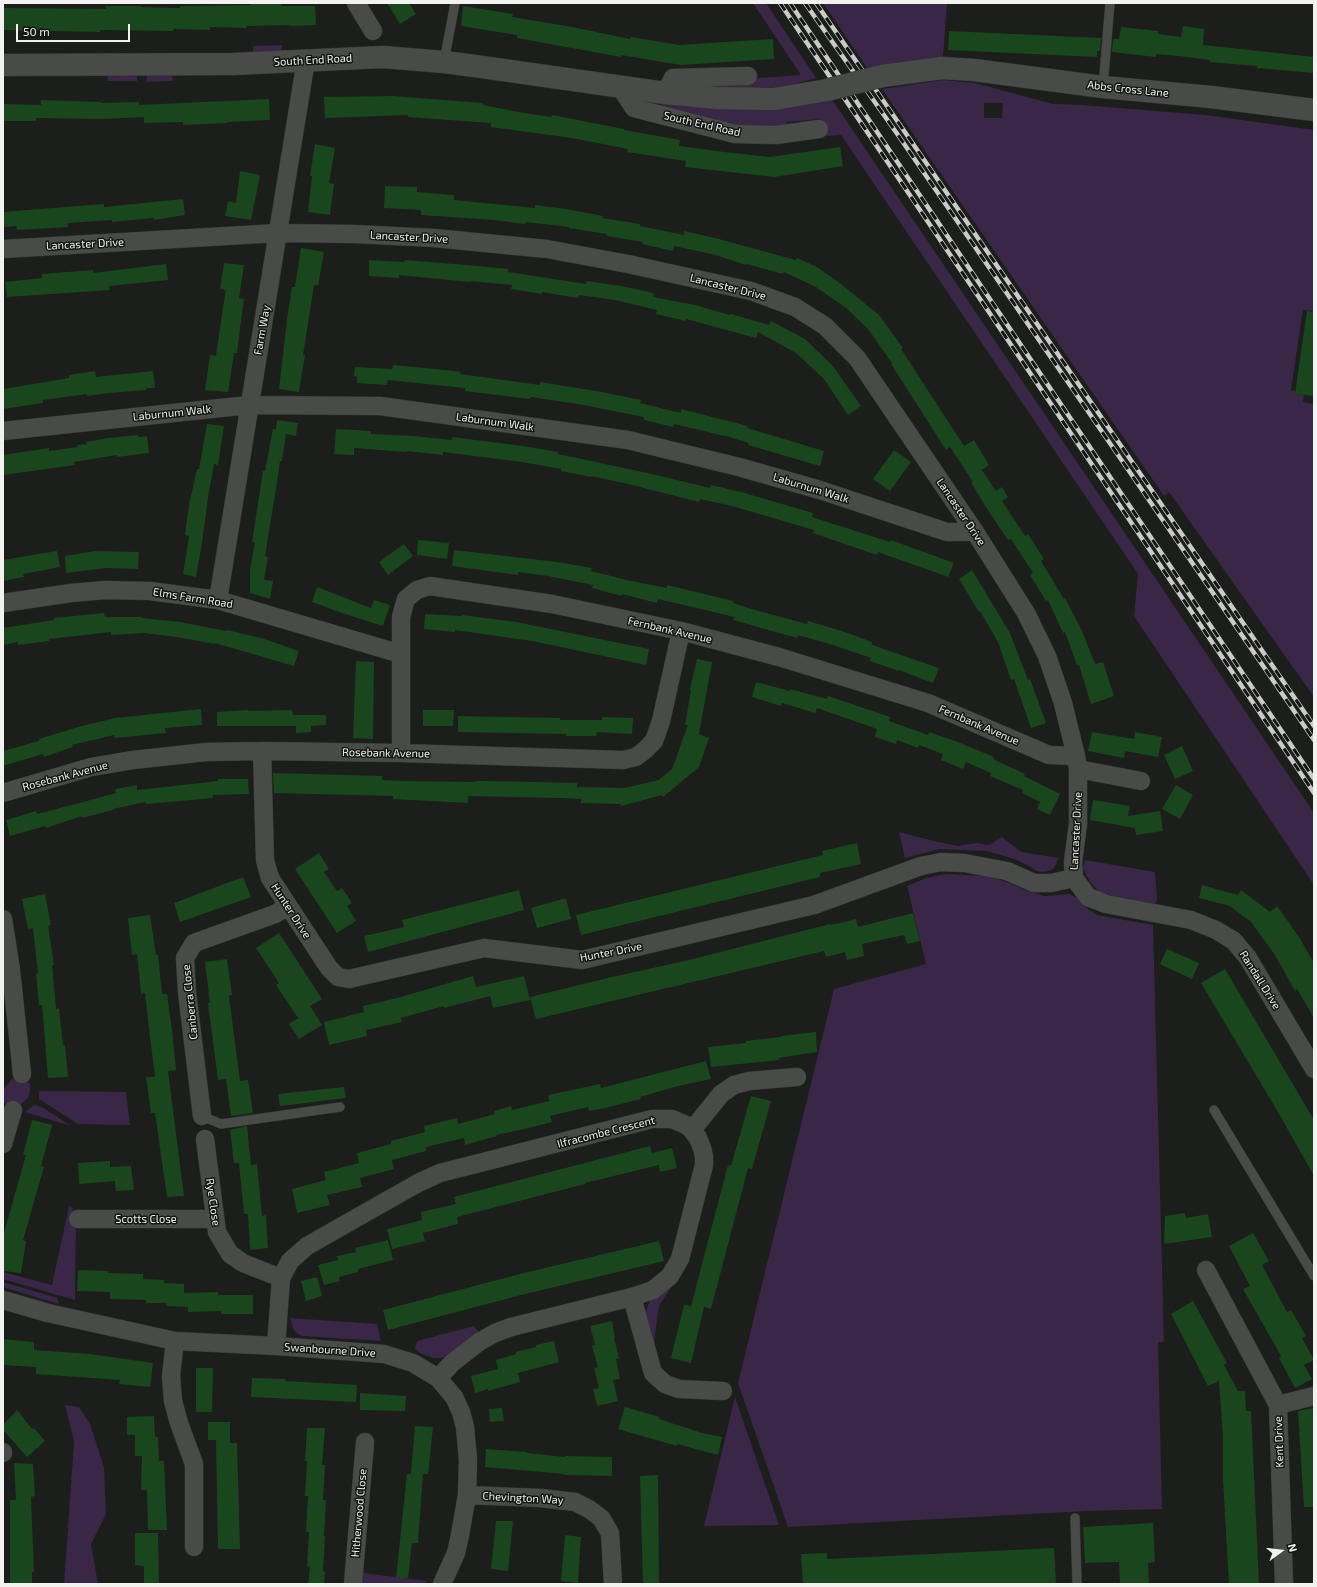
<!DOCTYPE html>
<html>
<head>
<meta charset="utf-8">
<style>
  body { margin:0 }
  #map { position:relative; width:1317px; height:1587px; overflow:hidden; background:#1b1e1b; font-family:"Exo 2",sans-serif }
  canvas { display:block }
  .frame { position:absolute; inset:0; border:4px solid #f2f3f1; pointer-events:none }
  .north { position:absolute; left:1261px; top:1531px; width:40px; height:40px; -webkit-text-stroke:3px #121512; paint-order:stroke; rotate:75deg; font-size:11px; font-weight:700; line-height:16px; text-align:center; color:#f2f3f1 }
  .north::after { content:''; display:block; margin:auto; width:14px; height:18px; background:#f2f3f1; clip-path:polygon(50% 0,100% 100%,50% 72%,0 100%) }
  .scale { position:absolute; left:16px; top:24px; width:114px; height:18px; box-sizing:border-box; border:2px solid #f2f3f1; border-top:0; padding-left:5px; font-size:12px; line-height:14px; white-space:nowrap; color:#f2f3f1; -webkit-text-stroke:3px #121512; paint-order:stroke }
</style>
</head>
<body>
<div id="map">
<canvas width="1317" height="1587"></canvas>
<div class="frame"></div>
<div class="north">N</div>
<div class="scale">50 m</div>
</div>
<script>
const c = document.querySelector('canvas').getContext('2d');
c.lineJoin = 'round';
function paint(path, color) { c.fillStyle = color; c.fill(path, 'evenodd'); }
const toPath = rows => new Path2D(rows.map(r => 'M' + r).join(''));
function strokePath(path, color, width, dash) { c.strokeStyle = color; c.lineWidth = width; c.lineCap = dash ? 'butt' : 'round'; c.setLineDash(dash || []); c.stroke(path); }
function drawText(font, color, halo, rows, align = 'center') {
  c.font = font + ' "Exo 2",sans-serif'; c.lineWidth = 3; c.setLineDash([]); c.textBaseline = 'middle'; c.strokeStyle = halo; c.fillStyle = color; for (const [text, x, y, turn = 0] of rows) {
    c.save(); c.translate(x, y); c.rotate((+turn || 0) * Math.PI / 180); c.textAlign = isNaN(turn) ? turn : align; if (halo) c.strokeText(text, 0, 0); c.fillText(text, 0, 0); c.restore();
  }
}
paint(toPath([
  [753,3,766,3,816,78,790,85,777,87,718,88,672,84,801,75],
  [823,3,947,3,943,57,867,68],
  [282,45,281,53,253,53,253,46],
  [172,74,173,81,146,82,147,75],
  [107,75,137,76,137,81,108,81],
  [943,80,975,83,1053,104,1082,105,1206,115,1314,130,1314,307,1313,311,1303,310,1291,390,1295,391,1295,394,1304,395,1303,402,1314,404,1314,697,1169,492,1164,496,882,89],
  [984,103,1003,103,1002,118,984,118],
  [663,101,753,110,833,101,1314,813,1314,885,1134,616,1138,574,841,135,826,136,820,119,787,122,784,128,732,129,662,108],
  [899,832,938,842,958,846,977,843,989,845,1002,837,1021,852,1059,858,1054,868,1049,871,1043,872,1036,871,1027,865,1014,859,987,851,939,849,905,858],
  [1085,860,1155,872,1157,900,1155,904,1100,893,1091,883,1085,873,1083,868],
  [945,874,989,876,1009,883,1027,891,1045,896,1069,894,1079,899,1088,909,1097,915,1153,925,1164,1342,1158,1342,1162,1509,1087,1511,788,1527,738,1383,834,989,926,964,907,886,926,878],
  [16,1077,26,1079,30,1084,30,1091,28,1098,18,1107,6,1105,3,1101,3,1090,11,1080],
  [39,1091,126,1092,130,1125,78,1124,39,1099],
  [34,1105,42,1107,71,1126,25,1112],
  [69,1206,72,1207,76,1225,75,1300,3,1279,3,1272,52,1285],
  [3,1282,57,1298,59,1304,3,1287],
  [674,1283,659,1306,655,1334,654,1351,647,1328,646,1311,651,1297],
  [290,1318,377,1324,381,1341,302,1336,296,1333,293,1328],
  [474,1326,479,1332,469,1338,453,1352,442,1358,434,1358,420,1353,415,1348,417,1341],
  [735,1397,779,1525,704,1526],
  [65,1405,79,1407,90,1424,104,1467,106,1514,91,1544,98,1584,64,1584,74,1442],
  [363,1573,427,1581,425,1584,362,1584]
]), '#3a2646');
paint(toPath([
  [251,3,280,3,281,6,315,6,316,25,290,26,290,25,247,26,247,28,210,27,210,30,173,29,173,31,100,30,100,32,3,30,3,8,106,9,106,6,141,6,141,7,180,8,180,6,251,5],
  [387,3,409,3,416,14,400,24],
  [463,6,513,14,512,17,572,27,630,39,631,37,679,45,773,39,774,59,681,65,621,55,621,57,517,38,517,35,461,26],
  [1183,26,1204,29,1203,45,1314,57,1314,73,1257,68,1257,66,1210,62,1210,60,1179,56,1156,54,1156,57,1112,52,1113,39,1119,39,1121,27,1158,31,1158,34,1181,37],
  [949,31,1101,38,1100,51,1097,51,1097,57,948,50],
  [393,96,483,103,483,105,518,112,551,117,552,115,624,129,624,130,680,140,679,146,724,152,770,157,840,147,843,166,774,177,685,167,686,161,627,152,628,149,572,138,491,127,491,123,408,117,408,115,325,118,324,97],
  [269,99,270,120,227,122,227,123,183,125,183,122,144,123,144,117,101,119,36,118,36,121,3,121,3,104,41,105,41,100,101,102,101,103,139,102,139,105],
  [315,144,335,148,329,183,334,184,330,215,308,212,312,176,310,176],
  [240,171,260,175,251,220,225,216,228,201,236,203],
  [385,186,417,187,417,192,454,195,454,200,535,208,535,205,566,209,603,216,602,218,640,224,640,226,684,235,684,231,715,238,796,260,797,258,817,267,841,284,879,315,903,348,901,349,964,446,974,440,989,465,982,470,996,491,1002,487,1008,497,1002,501,1025,536,1028,534,1044,559,1041,561,1064,599,1065,598,1082,631,1095,664,1103,662,1114,696,1091,704,1079,665,1077,665,1065,632,1063,633,1048,600,1046,601,1030,575,1033,573,1011,539,1008,540,991,515,971,483,973,482,962,465,950,447,946,450,891,364,892,363,868,329,846,308,816,287,784,272,783,274,747,264,746,265,716,255,674,246,673,251,642,244,643,242,607,236,607,234,569,228,569,227,526,222,525,224,494,220,421,215,421,210,384,208],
  [183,199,185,215,154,220,154,218,112,222,112,220,68,223,68,227,17,230,16,226,3,227,3,212,104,204,104,207],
  [301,248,324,252,318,286,314,285,303,355,305,355,299,392,279,389,287,319,292,287,295,287],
  [369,260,404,262,405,260,478,266,508,269,508,272,586,284,587,281,621,286,654,293,653,297,695,305,730,315,731,314,769,325,771,321,805,339,833,366,861,406,848,415,824,379,796,353,758,332,756,338,686,319,686,321,656,314,657,310,615,300,579,295,578,298,542,292,542,294,511,289,512,285,470,281,470,282,399,275,399,278,369,276],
  [224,263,244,265,239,298,244,299,240,328,237,353,234,353,228,392,205,390,210,355,216,356,223,307,226,290,220,289],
  [166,264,168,280,109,286,110,290,7,297,5,282,42,278,42,274,93,270,93,273],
  [1307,311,1314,312,1314,396,1295,394],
  [393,365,445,370,461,372,460,374,482,377,540,385,540,382,602,392,641,400,640,403,681,413,681,409,748,426,747,428,824,451,820,466,748,445,749,443,729,437,674,424,673,427,644,420,644,417,578,404,531,397,530,399,465,391,465,388,388,380,387,385,357,383,357,377,354,376,355,367,392,369],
  [95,371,96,377,153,371,155,388,146,388,146,390,109,393,87,396,87,394,43,400,43,403,3,409,3,389,69,378,69,375],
  [277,420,298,423,296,436,286,434,282,461,280,461,276,489,265,556,268,557,264,580,273,581,270,599,250,593,250,569,255,542,252,542,263,471,265,471,273,429,276,429],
  [207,424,224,426,218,465,214,464,208,497,202,543,196,577,183,574,189,536,185,535,189,505,197,469,199,469],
  [336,429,371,431,371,434,414,436,452,440,452,437,523,446,558,452,558,454,652,474,710,488,711,485,741,492,813,513,812,517,890,542,891,540,954,563,948,577,878,552,877,555,813,533,814,530,732,506,700,499,699,502,628,484,591,476,591,477,561,471,561,469,522,462,443,452,443,455,407,451,406,452,354,448,354,455,334,454],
  [138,435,139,437,147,436,149,453,117,457,117,455,74,462,75,465,3,475,3,455,49,448,49,451,78,447,77,445,87,444,86,442,108,438],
  [894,450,911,462,890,491,873,479],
  [418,540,449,543,447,559,417,555],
  [404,544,413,556,388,575,379,562],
  [454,550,557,562,592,568,591,571,631,581,667,588,667,585,733,601,733,603,752,609,807,624,808,621,842,631,872,642,872,645,939,668,933,683,899,670,899,671,870,661,871,658,833,645,798,635,797,638,733,620,734,617,714,612,658,599,657,603,622,594,622,596,592,588,593,585,548,576,518,572,518,575,452,566],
  [57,551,60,567,23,574,24,577,3,581,3,560],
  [95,551,139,552,138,569,106,568,66,573,65,556],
  [972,570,1010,633,1028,680,1030,679,1046,723,1031,728,1014,679,1011,680,998,642,980,611,979,612,959,579],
  [317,587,371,608,374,600,390,605,383,626,342,613,312,602],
  [104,613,105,617,142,617,142,618,180,622,226,631,227,630,261,638,299,651,294,666,215,643,215,644,177,637,144,633,111,635,111,632,49,639,49,641,18,645,18,642,3,645,3,628,54,620,54,618],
  [425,614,462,616,462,615,516,622,649,649,646,665,532,641,455,630,455,632,424,629],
  [697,659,712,662,699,734,709,738,699,767,663,797,662,795,621,806,621,804,581,803,581,799,561,798,468,796,468,803,393,799,393,796,274,793,273,773,382,776,382,780,404,781,475,782,475,781,490,781,577,783,577,787,624,788,659,780,672,769,688,725,685,725,691,690,690,689],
  [356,661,374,662,373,739,353,738],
  [756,682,790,691,790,689,827,699,828,696,890,717,889,721,928,735,929,732,958,742,994,757,993,759,1025,774,1024,776,1060,794,1050,815,1037,809,1040,802,1022,793,1023,790,990,776,991,773,966,762,963,769,941,760,943,754,919,745,918,748,897,740,896,744,875,737,877,729,817,708,815,713,782,703,781,706,752,697],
  [201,709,202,725,165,728,166,733,115,738,114,735,72,745,73,747,44,757,43,754,3,766,3,751,39,741,39,739,78,727,115,718],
  [248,710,248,711,292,710,293,715,326,715,326,725,311,726,311,732,296,733,296,726,217,726,217,712],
  [423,710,454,710,453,726,423,726],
  [458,716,560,718,560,720,602,720,602,717,633,718,632,734,597,732,596,736,566,736,566,734,458,732],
  [1092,732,1134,739,1135,732,1162,737,1158,757,1125,751,1124,758,1088,751],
  [1182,746,1193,771,1175,779,1164,755],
  [218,779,248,779,249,794,213,795,213,798,146,804,145,802,113,809,113,810,82,818,82,816,46,828,45,826,10,836,6,820,36,811,37,814,72,805,116,793,115,789,137,785,137,790,174,786,218,781],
  [1176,785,1193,795,1180,819,1162,809],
  [1093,800,1130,806,1128,816,1160,811,1163,831,1136,835,1135,828,1090,820],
  [857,843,861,864,820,873,820,877,581,935,576,915,823,855,822,851],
  [319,853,329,869,324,872,337,891,342,888,352,903,347,906,356,921,337,933,295,869],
  [243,877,251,897,180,922,174,903],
  [1202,885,1238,895,1241,890,1270,912,1277,906,1299,937,1314,963,1314,1018,1297,989,1295,991,1275,955,1251,922,1230,906,1199,898],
  [519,890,524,910,368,952,364,936,404,927,402,920],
  [45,894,51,925,48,926,54,965,52,965,56,1009,59,1008,63,1045,65,1045,68,1077,48,1078,42,1005,39,1005,36,974,38,973,33,928,28,929,22,899],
  [566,898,571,919,537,928,531,908],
  [913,913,920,941,907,944,904,935,862,944,864,956,847,960,845,952,826,957,824,951,536,1019,530,997,612,977,689,960,830,924,831,925,856,919,858,927],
  [150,915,156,955,158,955,162,994,167,994,172,1030,176,1070,168,1071,184,1196,167,1197,155,1113,151,1113,146,1077,155,1077,150,1037,145,993,141,994,137,954,132,955,128,918],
  [279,933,322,999,310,1006,322,1025,299,1039,289,1024,298,1018,276,985,279,983,256,948],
  [1167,949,1199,963,1192,979,1160,964],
  [227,959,232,995,229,996,240,1081,248,1080,253,1113,231,1116,226,1079,218,1080,208,1003,210,1003,205,962],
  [1225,969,1314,1120,1314,1176,1278,1112,1201,983],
  [473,976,476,987,524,976,530,1000,493,1008,490,996,444,1008,444,1006,401,1018,402,1022,366,1030,367,1036,329,1045,324,1022,364,1012,363,1006,397,998],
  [816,1032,817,1052,779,1058,779,1060,711,1067,708,1047,746,1043,746,1041,781,1037,781,1036],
  [706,1061,711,1079,678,1086,640,1097,641,1099,601,1109,589,1111,588,1107,550,1116,552,1122,520,1130,496,1135,497,1136,465,1145,464,1138,426,1147,426,1151,392,1160,394,1169,360,1178,362,1187,327,1195,330,1205,297,1213,292,1189,326,1180,324,1172,359,1163,357,1153,391,1144,391,1141,425,1132,424,1126,457,1118,458,1124,495,1114,494,1111,511,1106,512,1110,549,1101,548,1095,600,1084,601,1088],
  [344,1087,346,1098,280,1106,278,1094],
  [751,1096,771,1101,752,1169,748,1168,711,1309,704,1307,691,1363,671,1358,684,1305,691,1306,728,1165,731,1166],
  [32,1120,52,1125,41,1166,44,1167,23,1240,26,1241,21,1273,3,1271,3,1236,26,1155,23,1155],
  [247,1126,251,1165,257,1164,262,1216,266,1215,268,1248,250,1250,248,1214,244,1214,239,1163,234,1163,230,1130],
  [650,1146,652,1153,672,1148,677,1168,660,1172,659,1165,585,1183,585,1184,457,1217,458,1224,423,1233,425,1241,392,1249,387,1229,422,1220,421,1212,456,1204,454,1197],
  [110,1161,110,1167,131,1166,134,1190,116,1191,115,1181,79,1184,78,1163],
  [1185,1213,1186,1218,1208,1214,1212,1237,1164,1244,1165,1216],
  [1253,1233,1269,1261,1262,1265,1287,1312,1291,1310,1306,1336,1302,1338,1314,1360,1304,1365,1312,1379,1295,1388,1279,1358,1281,1356,1243,1289,1250,1286,1229,1246],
  [388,1240,393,1260,358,1269,358,1272,339,1277,340,1281,324,1285,318,1265,338,1260,337,1256,356,1252,355,1248],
  [659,1241,664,1261,525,1294,388,1330,383,1310,524,1273],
  [78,1270,108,1271,108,1273,143,1274,143,1279,164,1280,164,1283,184,1284,184,1293,218,1292,218,1295,253,1295,253,1314,221,1314,221,1311,188,1312,188,1307,166,1306,167,1303,146,1303,146,1300,110,1299,110,1292,77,1291],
  [317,1277,322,1296,306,1301,301,1281],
  [1193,1301,1227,1363,1224,1365,1238,1391,1245,1391,1246,1411,1251,1411,1259,1584,1229,1584,1223,1479,1223,1437,1219,1381,1208,1386,1171,1314],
  [612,1321,615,1338,614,1338,619,1358,616,1359,620,1379,613,1380,618,1401,597,1406,593,1389,599,1388,594,1368,598,1367,592,1346,595,1345,590,1326],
  [3,1339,34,1342,34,1350,90,1354,153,1363,150,1387,119,1384,120,1380,36,1374,36,1367,3,1365],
  [554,1341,559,1362,518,1373,520,1382,488,1391,488,1389,475,1393,471,1376,498,1369,496,1360,516,1354,516,1352,536,1347,536,1345],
  [196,1368,213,1368,212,1412,196,1412],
  [252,1378,285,1379,285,1381,357,1385,356,1402,251,1397],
  [360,1393,406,1396,405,1411,360,1410],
  [625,1407,660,1417,659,1419,702,1433,722,1437,718,1455,677,1444,677,1446,618,1429],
  [502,1408,504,1421,490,1422,489,1409],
  [1314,1408,1314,1507,1304,1507,1298,1411],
  [17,1410,32,1429,34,1428,45,1441,27,1457,3,1430,3,1425],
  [154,1416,155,1437,158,1437,159,1461,164,1461,167,1530,148,1530,147,1490,141,1490,142,1456,135,1456,135,1435,127,1435,127,1417],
  [208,1422,230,1422,230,1443,237,1443,240,1549,218,1549,216,1440,208,1440],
  [415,1426,433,1427,428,1474,423,1474,418,1543,412,1543,408,1578,396,1578,407,1474,411,1474],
  [307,1428,325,1428,322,1465,325,1465,323,1500,326,1500,324,1536,325,1536,323,1571,325,1572,324,1584,308,1584,310,1567,307,1566,309,1532,306,1532,308,1496,305,1496,307,1461,305,1461],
  [486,1449,527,1452,527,1453,565,1457,565,1456,612,1457,612,1476,565,1475,565,1474,485,1467],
  [14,1463,33,1464,35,1496,31,1497,34,1572,32,1572,32,1584,10,1584,10,1500,16,1500],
  [658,1475,659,1584,643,1584,640,1476],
  [496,1521,513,1521,508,1571,491,1569],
  [1153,1523,1155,1562,1148,1563,1149,1584,1120,1584,1119,1562,1085,1563,1083,1527],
  [135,1533,158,1533,159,1584,144,1584,144,1566,135,1565],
  [565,1535,581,1537,578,1583,561,1581],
  [1054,1548,1056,1584,803,1584,801,1554,827,1553,827,1559]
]), '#1a461d');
const service = toPath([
  [444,62,455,3],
  [1103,87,1110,3],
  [1214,1110,1314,1276],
  [202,1116,221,1124,340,1107],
  [1075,1518,1077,1584]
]);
const minor = toPath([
  [356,3,373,31],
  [620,87,634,108,735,134,776,135,819,129],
  [665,93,673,78,748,76],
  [3,249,278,233,355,234,434,238,547,249,628,264,751,291,795,307,825,326,857,358,975,532,1026,613,1047,656,1063,703,1076,756,1078,769,1078,824,1073,862,1074,878],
  [3,431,249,405,380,406,628,440,739,467,820,490,947,532,975,532],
  [218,600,306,60],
  [3,603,71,593,105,590,150,591,218,600,401,654],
  [262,751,265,860,270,878,329,968,338,977,349,979,484,948,582,960,814,905,921,866,941,862,964,863,1007,871,1034,883,1051,883,1074,878],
  [401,753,401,617,406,599,417,590,430,586,552,604,681,631,779,657,928,703,1049,755,1076,756],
  [1078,769,1141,781],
  [3,793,91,767,133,760,206,752,262,751,401,753,623,760,636,757,645,750,654,741,661,721,681,631],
  [1074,878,1088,897,1106,904,1191,920,1216,930,1234,941,1248,958,1314,1069],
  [3,919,11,970,22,1074],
  [202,1116,187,992,185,958,194,943,275,914,288,906],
  [692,1130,721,1094,734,1085,749,1081,797,1077],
  [205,1139,217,1232,230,1254,243,1263,281,1278],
  [3,1144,13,1110],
  [78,1219,214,1219],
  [1206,1270,1278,1405,1284,1584],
  [632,1297,653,1373,665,1384,679,1389,723,1391],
  [3,1300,48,1313,175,1341,276,1346,384,1354,413,1363,438,1378,454,1397,461,1412,465,1427,468,1460,467,1495,460,1535,456,1553,442,1584],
  [175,1341,171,1376,173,1401,179,1423,194,1464,194,1547],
  [276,1346,281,1278,290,1261,307,1246,418,1183,440,1173,652,1119,672,1119,686,1125,692,1130,698,1138,702,1148,704,1157,704,1165,680,1259,670,1276,653,1290,632,1297,511,1327,495,1333,479,1342,452,1363,438,1378],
  [1278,1405,1314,1396],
  [3,1453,3,1452],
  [467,1495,540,1498,575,1502,589,1509,601,1518,610,1533,613,1584],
  [353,1584,365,1442]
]);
const tertiary = toPath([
  [3,65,233,64,383,57,444,62,482,67,665,93,717,98,774,99],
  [942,68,974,70,1103,87,1211,97,1314,110]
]);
strokePath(service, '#353735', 10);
strokePath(minor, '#353735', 19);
strokePath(tertiary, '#353735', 23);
strokePath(service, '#484b48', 9);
strokePath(minor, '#484b48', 18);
strokePath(tertiary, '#484b48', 22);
const rail = toPath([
  [780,3,1314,793],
  [790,3,1314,779],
  [805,3,898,135,1314,740],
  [816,3,1314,726]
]);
strokePath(rail, '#cacbc9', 4.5);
strokePath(rail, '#121512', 3, [9]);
const tertiaryBridge = toPath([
  [774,99,827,90,882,76,942,68]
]);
strokePath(tertiaryBridge, '#353735', 23, []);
strokePath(tertiaryBridge, '#484b48', 22);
drawText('11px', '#f2f3f1', '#121512', [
  ["South End Road",313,60,-3],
  ["Abbs Cross Lane",1128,89,6],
  ["South End Road",702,124,13],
  ["Lancaster Drive",409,237,3],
  ["Lancaster Drive",85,244,-3],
  ["Lancaster Drive",728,287,14],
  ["Farm Way",262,330,-80],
  ["Laburnum Walk",172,413,-6],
  ["Laburnum Walk",495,422,8],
  ["Laburnum Walk",811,488,17],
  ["Lancaster Drive",961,512,56],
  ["Elms Farm Road",193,598,9],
  ["Fernbank Avenue",670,630,13],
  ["Fernbank Avenue",979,725,23],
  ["Rosebank Avenue",386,753,1],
  ["Rosebank Avenue",65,776,-15],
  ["Lancaster Drive",1076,831,-87],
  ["Hunter Drive",291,911,57],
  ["Hunter Drive",611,952,-11],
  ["Randall Drive",1260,980,58],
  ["Canberra Close",190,1002,-96],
  ["Ilfracombe Crescent",606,1132,-14],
  ["Rye Close",213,1202,82],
  ["Scotts Close",146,1219],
  ["Swanbourne Drive",330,1350,4],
  ["Kent Drive",1279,1442,-92],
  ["Chevington Way",523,1498,3],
  ["Hitherwood Close",359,1513,-85]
]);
</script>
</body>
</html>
